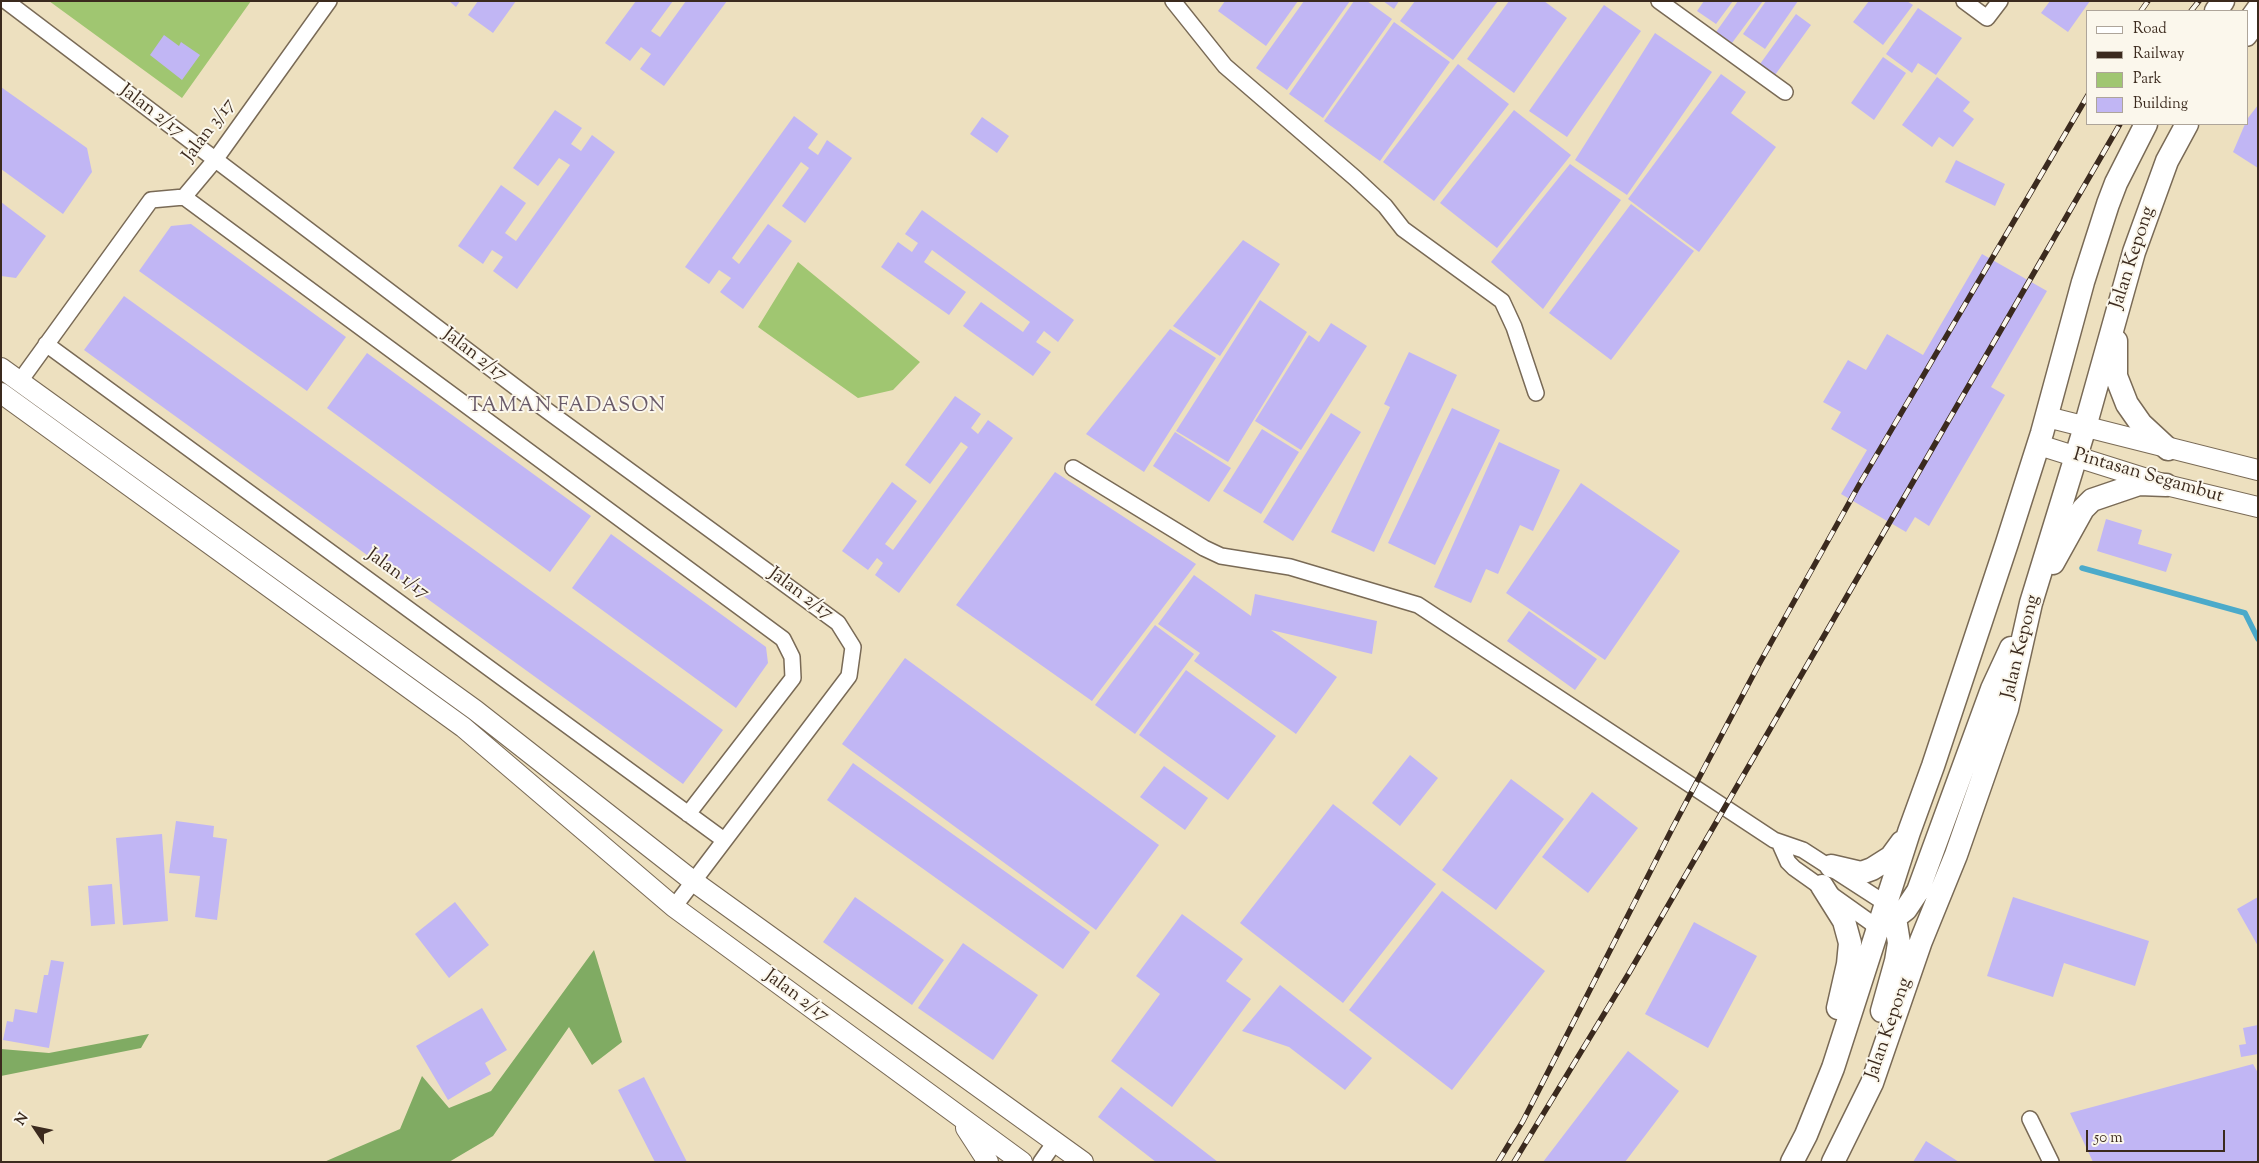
<!DOCTYPE html>
<html>
<head>
<meta charset="utf-8">
<style>
  body { margin:0 }
  #map { position:relative; width:2259px; height:1163px; overflow:hidden; background:#ede0bf; font-family:"Sorts Mill Goudy",serif }
  canvas { display:block }
  .frame { position:absolute; inset:0; border:2px solid #3b2a1e; pointer-events:none }
  .legend { position:absolute; left:2086px; top:10px; width:162px; height:115px; box-sizing:border-box; background:#fbf7ec; border:1px solid #aea59a; margin:0; padding:6px 9px; list-style:none; font-size:15px; color:#3b2a1e }
  .legend li { display:flex; align-items:center; gap:10px; height:25px }
  .legend b { width:25px; border:1px solid #aea59a }
  .north { position:absolute; left:10px; top:1103px; width:50px; height:50px; -webkit-text-stroke:4px #fbf7ec; paint-order:stroke; rotate:304deg; font-size:14px; font-weight:700; line-height:20px; text-align:center; color:#3b2a1e }
  .north::after { content:''; display:block; margin:auto; width:18px; height:22px; background:#3b2a1e; clip-path:polygon(50% 0,100% 100%,50% 72%,0 100%) }
  .scale { position:absolute; left:2086px; top:1130px; width:139px; height:22px; box-sizing:border-box; border:2px solid #3b2a1e; border-top:0; padding-left:6px; font-size:15px; line-height:18px; white-space:nowrap; color:#3b2a1e; -webkit-text-stroke:4px #fbf7ec; paint-order:stroke }
</style>
</head>
<body>
<div id="map">
<canvas width="2259" height="1163"></canvas>
<div class="frame"></div>
<ul class="legend">
<li><b style="height:6px;background:#fff"></b>Road</li>
<li><b style="height:6px;background:#3b2a1e"></b>Railway</li>
<li><b style="height:14px;background:#a0c671"></b>Park</li>
<li><b style="height:14px;background:#c1b6f4"></b>Building</li>
</ul>
<div class="north">N</div>
<div class="scale">50 m</div>
</div>
<script>
const c = document.querySelector('canvas').getContext('2d');
c.lineJoin = 'round';
function paint(path, color) { c.fillStyle = color; c.fill(path, 'evenodd'); }
const toPath = rows => new Path2D(rows.map(r => 'M' + r).join(''));
function strokePath(path, color, width, dash) { c.strokeStyle = color; c.lineWidth = width; c.lineCap = dash ? 'butt' : 'round'; c.setLineDash(dash || []); c.stroke(path); }
function drawText(font, color, halo, rows, align = 'center') {
  c.font = font + ' "Sorts Mill Goudy",serif'; c.lineWidth = 4; c.setLineDash([]); c.textBaseline = 'middle'; c.strokeStyle = halo; c.fillStyle = color; for (const [text, x, y, turn = 0] of rows) {
    c.save(); c.translate(x, y); c.rotate((+turn || 0) * Math.PI / 180); c.textAlign = isNaN(turn) ? turn : align; if (halo) c.strokeText(text, 0, 0); c.fillText(text, 0, 0); c.restore();
  }
}
paint(toPath([
  [49,1,251,1,182,98],
  [798,262,920,362,893,390,858,398,758,327]
]), '#a0c671');
paint(toPath([
  [594,950,622,1042,592,1065,569,1027,493,1136,449,1162,324,1162,400,1129,422,1076,449,1108,491,1091],
  [149,1034,141,1048,1,1076,1,1049,49,1053]
]), '#80ab63');
strokePath(toPath([
  [2082,568,2245,613,2258,639]
]), '#4baaca', 5.5);
paint(toPath([
  [449,1,460,1,456,7],
  [478,1,516,1,493,33,468,15],
  [636,1,673,1,651,31,660,37,686,1,727,1,664,86,640,69,651,54,641,47,630,61,605,43],
  [1225,1,1298,1,1266,46,1218,11],
  [1304,1,1350,1,1287,90,1256,68],
  [1354,1,1367,1,1392,19,1323,118,1289,94],
  [1383,1,1399,1,1394,9],
  [1415,1,1498,1,1453,60,1400,21],
  [1509,1,1544,1,1567,18,1514,93,1467,59],
  [1704,1,1733,1,1716,24,1697,11],
  [1738,1,1763,1,1732,43,1716,32],
  [1766,1,1798,1,1765,49,1743,34],
  [1869,1,1907,1,1913,5,1883,45,1853,22],
  [2050,1,2090,1,2068,32,2041,13],
  [1604,5,1641,31,1567,137,1529,111],
  [1918,8,1962,38,1936,75,1918,63,1912,73,1886,54],
  [1796,14,1811,25,1775,75,1760,64],
  [1394,22,1450,62,1380,161,1324,121],
  [1655,33,1712,72,1627,195,1575,160],
  [164,35,179,46,181,42,200,55,182,80,150,55],
  [1883,57,1906,73,1874,120,1851,103],
  [1458,64,1509,104,1434,201,1383,162],
  [1721,74,1746,92,1731,113,1776,147,1699,252,1628,199],
  [1937,77,1970,102,1963,111,1974,119,1953,147,1939,137,1932,147,1902,125],
  [1,87,87,148,92,172,63,214,1,169],
  [2258,105,2258,168,2233,152,2245,124,2248,124,2248,118],
  [555,110,582,128,571,144,581,151,592,135,615,152,517,289,493,271,503,257,492,250,483,264,458,246,501,185,526,203,505,233,516,241,570,165,559,158,538,186,513,168],
  [1514,110,1571,155,1497,248,1440,203],
  [794,116,818,134,808,148,818,155,827,140,852,158,805,223,782,206,809,168,801,162,732,258,739,264,768,224,792,241,743,309,720,292,731,278,719,270,709,284,685,267],
  [982,117,1009,136,997,153,970,134],
  [1956,160,2005,184,1995,206,1945,182],
  [1570,164,1621,200,1543,309,1491,262],
  [1,202,46,236,16,278,1,276],
  [1631,204,1694,251,1611,360,1549,313],
  [922,210,1074,320,1058,342,1044,331,1036,342,1051,352,1033,376,963,326,981,302,1023,332,1030,322,932,250,924,262,966,292,949,315,881,267,898,242,912,252,918,243,905,234],
  [191,224,346,337,307,391,139,271,171,226],
  [1243,240,1280,264,1220,356,1173,326],
  [1982,254,2047,291,1991,387,2005,395,1929,526,1915,517,1906,532,1841,494,1867,450,1831,429,1841,412,1823,402,1848,360,1866,370,1887,334,1923,355],
  [124,296,723,730,683,784,84,350],
  [1260,300,1307,332,1228,462,1176,431],
  [1331,323,1367,346,1301,450,1255,421,1309,335,1319,342],
  [1170,329,1216,358,1144,472,1086,434],
  [1409,352,1457,375,1374,552,1331,532,1390,407,1384,404],
  [367,353,591,516,550,572,327,408],
  [955,396,981,414,971,428,978,434,988,420,1013,438,899,593,875,575,883,563,877,558,868,570,842,551,892,482,917,501,885,544,893,550,968,447,961,442,930,484,905,465],
  [1452,408,1500,430,1435,565,1388,543],
  [1331,413,1361,432,1293,541,1263,522],
  [1262,429,1299,452,1261,514,1223,491],
  [1175,432,1231,468,1209,502,1153,466],
  [1499,442,1560,470,1533,531,1520,525,1498,574,1486,569,1471,603,1434,587],
  [1055,472,1196,564,1092,701,956,605],
  [1581,483,1680,551,1605,660,1506,593],
  [2106,519,2142,530,2138,544,2172,554,2166,572,2097,551],
  [611,534,766,647,768,663,736,708,572,588],
  [1194,575,1251,616,1255,594,1377,621,1372,654,1271,630,1337,677,1296,734,1194,661,1200,653,1158,624],
  [1529,611,1597,659,1575,690,1507,641],
  [1155,625,1194,654,1135,734,1095,705],
  [905,658,1159,845,1096,930,842,744],
  [1186,670,1276,736,1228,800,1139,735],
  [1410,755,1438,778,1400,826,1372,803],
  [853,763,1090,932,1063,969,827,800],
  [1164,766,1208,798,1185,830,1140,797],
  [1511,779,1564,819,1496,910,1442,870],
  [1592,792,1638,828,1588,893,1542,857],
  [1333,804,1436,884,1343,1003,1240,923],
  [176,821,214,826,213,837,227,839,217,920,195,917,200,876,169,873],
  [162,834,168,921,123,925,116,838],
  [112,884,115,924,91,926,88,886],
  [1442,891,1545,971,1452,1090,1349,1010],
  [855,897,944,960,912,1005,823,942],
  [2013,897,2149,941,2135,986,2064,963,2053,997,1987,976],
  [2258,897,2258,946,2237,909],
  [455,902,489,945,449,978,415,934],
  [1182,914,1243,959,1226,981,1251,999,1172,1107,1111,1061,1160,994,1136,976],
  [1694,922,1757,956,1708,1048,1645,1014],
  [963,943,1038,995,993,1060,918,1008],
  [51,960,64,962,49,1048,3,1040,7,1021,13,1022,15,1009,37,1013,44,975,48,975],
  [1280,985,1372,1058,1345,1090,1289,1047,1242,1031],
  [482,1008,507,1050,485,1063,491,1074,448,1100,416,1046],
  [2258,1025,2258,1054,2241,1057,2239,1045,2246,1044,2243,1028],
  [1628,1051,1679,1091,1625,1162,1543,1162],
  [2253,1064,2258,1073,2257,1162,2093,1162,2070,1113],
  [644,1077,687,1162,655,1162,618,1090],
  [1121,1087,1218,1162,1156,1162,1098,1117],
  [1926,1141,1959,1162,1913,1162]
]), '#c1b6f4');
const street = toPath([
  [6,1,538,404,838,623,853,647,849,676,674,907],
  [1173,1,1225,66,1355,178,1385,206,1403,229,1502,301,1514,327,1536,393],
  [1659,1,1785,92],
  [1964,1,1987,18,2000,1],
  [2248,38,2258,25],
  [184,197,783,639,792,657,793,678,688,814],
  [46,344,724,840],
  [20,381,151,200,184,197,215,160,329,1],
  [1073,468,1204,548,1221,556,1290,567,1418,605,1774,840,1803,850,1885,903],
  [1780,844,1788,862,1794,868,1877,927],
  [2030,1119,2051,1162],
  [1041,1162,1055,1142]
]);
const secondary = toPath([
  [1,368,475,710,693,881,1083,1162],
  [1,393,463,727,674,907,1022,1162],
  [2047,417,2258,470],
  [2039,445,2166,485,2258,507],
  [966,1128,988,1162]
]);
const primary = toPath([
  [2216,11,2223,1],
  [2248,23,2258,9],
  [2116,341,2116,376,2127,404,2141,424,2168,449],
  [2053,563,2083,509,2092,500,2139,484,2166,485],
  [1831,866,1861,873,1872,869,1891,857,1902,842],
  [1822,886,1844,921,1850,943,1848,964,1838,1008],
  [1877,927,1884,926,1906,909,1918,891,1992,689,2011,648],
  [1882,1011,1896,961,1899,943,1895,918,1889,907],
  [1792,1162,1806,1135,1833,1068,1909,832,1933,766,2007,543,2042,433,2083,282,2108,204,2116,183,2146,124],
  [1833,1162,1872,1083,1921,941,1956,855,2007,709,2031,603,2085,427,2134,252,2167,161,2187,124]
]);
strokePath(street, '#796a56', 18);
strokePath(secondary, '#796a56', 22);
strokePath(primary, '#796a56', 25);
strokePath(street, '#fff', 15);
strokePath(secondary, '#fff', 20);
strokePath(primary, '#fff', 22);
const rail = toPath([
  [2141,11,2148,1],
  [2191,11,2199,1],
  [1498,1162,1523,1121,1672,829,1758,666,1859,485,2088,95],
  [1514,1162,1629,973,2120,124]
]);
strokePath(rail, '#3b2a1e', 5.5);
strokePath(rail, '#fbf7ec', 4, [11]);
drawText('19px', '#3b2a1e', '#fbf7ec', [
  ["Jalan 2/17",151,112,37],
  ["Jalan 3/17",210,131,-53],
  ["Jalan Kepong",2134,258,-72],
  ["Jalan 2/17",474,356,37],
  ["Pintasan Segambut",2148,477,16],
  ["Jalan 1/17",397,575,36],
  ["Jalan 2/17",800,595,36],
  ["Jalan Kepong",2022,647,-76],
  ["Jalan 2/17",796,997,36],
  ["Jalan Kepong",1890,1029,-71]
]);
c.letterSpacing = '1px';
drawText('20px', '#6a5b69', '#fbf7ec', [
  ["TAMAN FADASON",567,408]
]);
c.letterSpacing = '0px';
</script>
</body>
</html>
